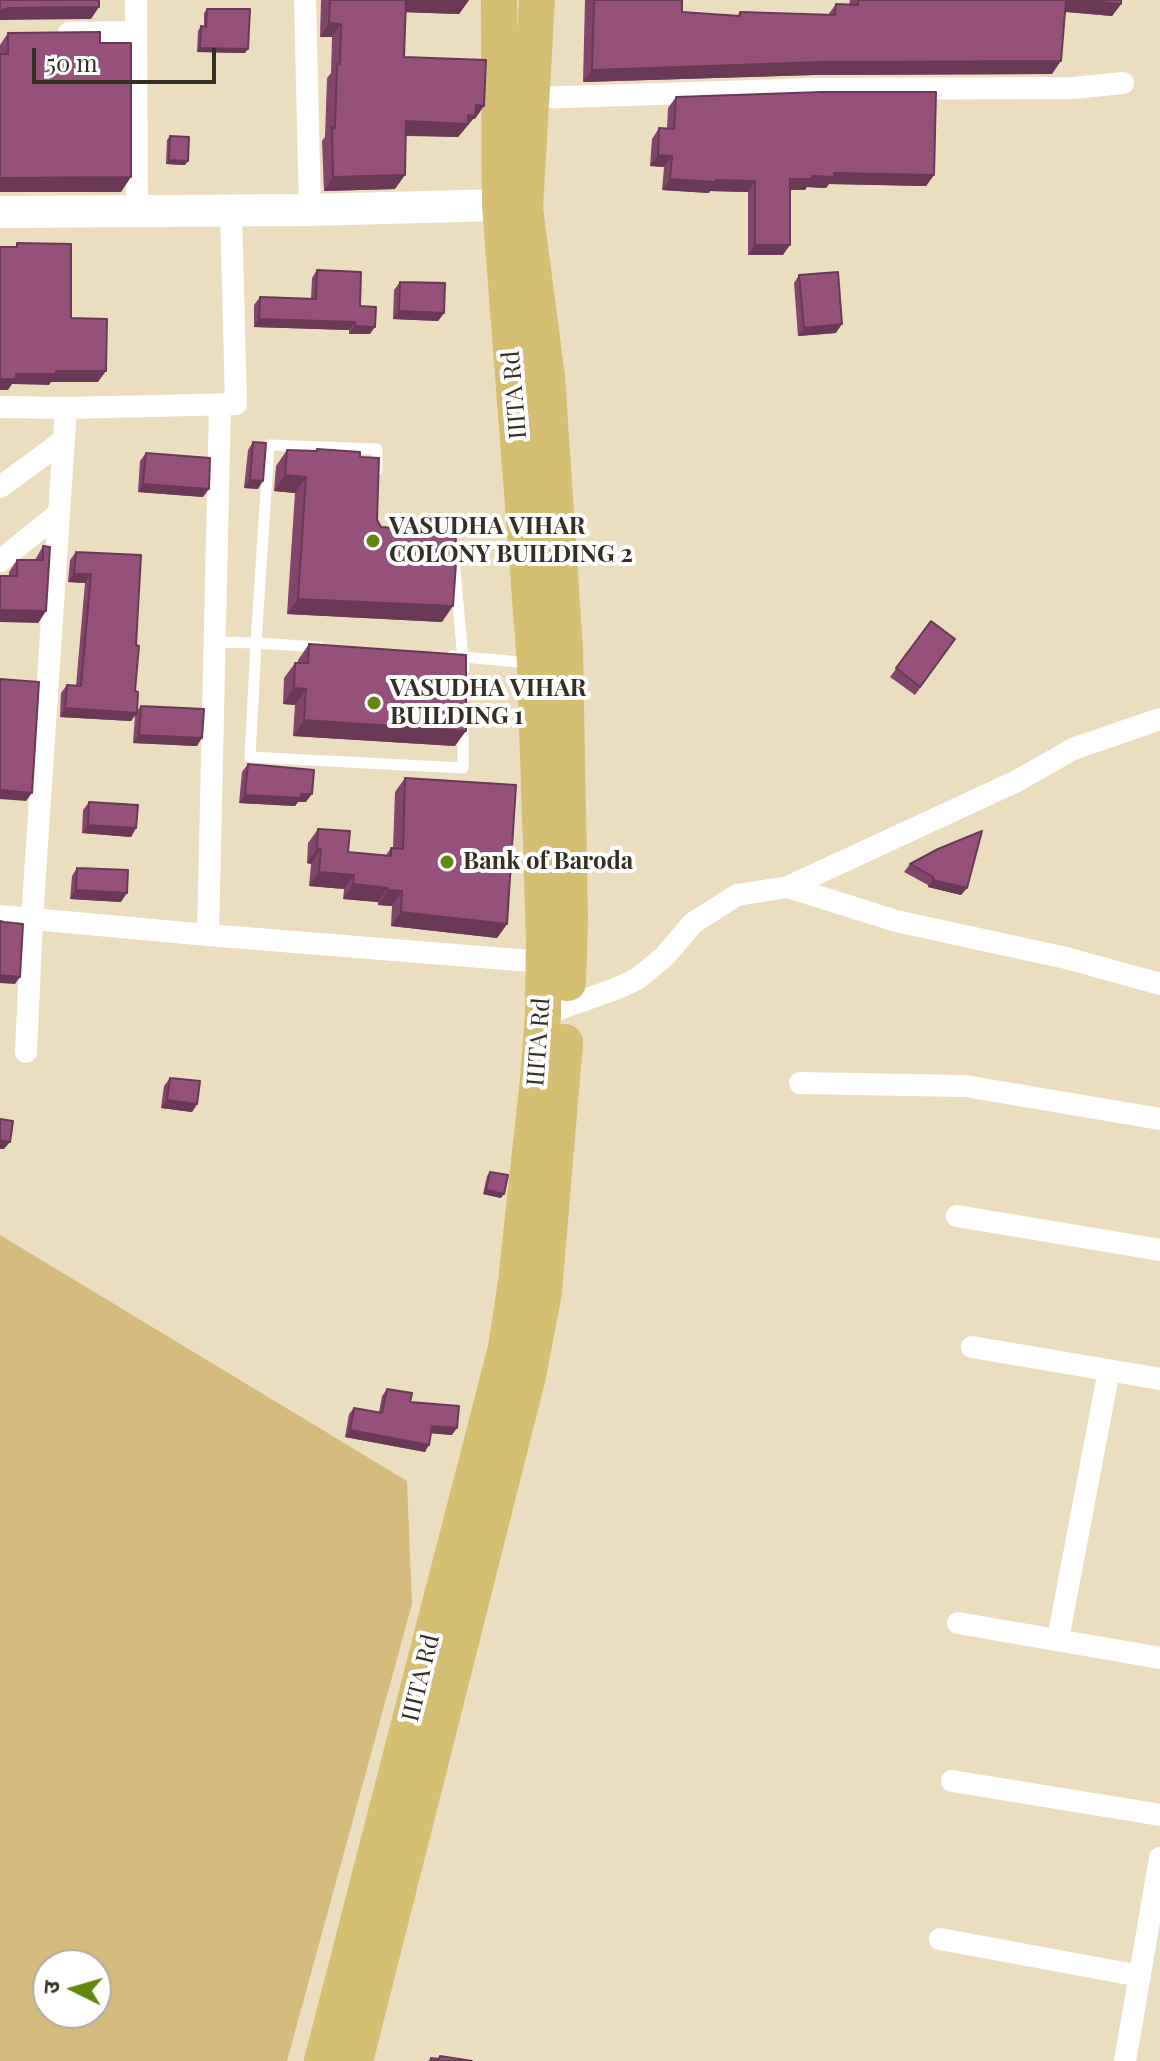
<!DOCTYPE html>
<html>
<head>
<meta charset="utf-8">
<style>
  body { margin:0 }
  #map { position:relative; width:1160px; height:2061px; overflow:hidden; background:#ebddbf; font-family:"Playfair Display","Noto Sans Devanagari",serif }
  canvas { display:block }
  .north { position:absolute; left:32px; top:1949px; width:80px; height:80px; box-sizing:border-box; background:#fff; border:2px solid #aeaca7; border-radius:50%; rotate:275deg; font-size:22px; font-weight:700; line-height:32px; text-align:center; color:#352f23 }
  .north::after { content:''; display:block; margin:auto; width:28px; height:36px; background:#63870b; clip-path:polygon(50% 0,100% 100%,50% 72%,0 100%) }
  .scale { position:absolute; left:32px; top:48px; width:184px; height:36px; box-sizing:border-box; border:4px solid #352f23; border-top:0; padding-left:10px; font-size:24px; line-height:28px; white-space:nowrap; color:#352f23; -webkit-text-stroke:6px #fff; paint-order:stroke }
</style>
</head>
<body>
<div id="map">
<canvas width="1160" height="2061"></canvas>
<div class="north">उ</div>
<div class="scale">50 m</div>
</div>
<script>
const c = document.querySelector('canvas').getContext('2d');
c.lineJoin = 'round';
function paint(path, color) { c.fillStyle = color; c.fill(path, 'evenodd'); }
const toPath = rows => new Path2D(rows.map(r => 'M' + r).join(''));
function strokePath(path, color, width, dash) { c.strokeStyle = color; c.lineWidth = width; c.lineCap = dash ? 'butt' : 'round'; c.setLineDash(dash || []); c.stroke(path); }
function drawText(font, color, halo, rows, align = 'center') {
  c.font = font + ' "Playfair Display",serif'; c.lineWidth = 8; c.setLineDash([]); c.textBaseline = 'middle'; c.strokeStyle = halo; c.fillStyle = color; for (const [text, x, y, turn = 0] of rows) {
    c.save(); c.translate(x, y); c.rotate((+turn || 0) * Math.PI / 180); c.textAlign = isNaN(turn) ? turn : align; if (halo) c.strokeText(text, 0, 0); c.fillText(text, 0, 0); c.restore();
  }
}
paint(toPath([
  [0,1235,407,1481,412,1604,287,2061,0,2061],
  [48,1965,96,1965,96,2013,48,2013]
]), '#d6bb7e');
strokePath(toPath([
  [454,559,464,670],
  [215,642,256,643,269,445,377,449,377,470],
  [319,647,256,643,250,757,463,768,463,723],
  [452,656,531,663]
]), '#fff', 11);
strokePath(toPath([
  [136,0,137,211],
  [305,0,310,210],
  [69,33,136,32],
  [532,98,814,89,1073,88,1123,83],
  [0,407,66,408,236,404,231,211],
  [0,487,63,441],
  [0,561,58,514],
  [788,887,1017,781,1073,749,1160,719],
  [0,916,208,935,543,962],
  [208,935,220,404],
  [543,1015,618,988,637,979,664,957,693,923,737,895,788,887,896,921,1066,958,1160,984],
  [26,1052,32,920,66,408],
  [800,1083,965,1086,1160,1119],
  [957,1216,1160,1250],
  [972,1347,1160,1379],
  [958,1623,1160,1658],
  [1058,1639,1109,1370],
  [952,1781,1160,1815],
  [940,1939,1140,1976],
  [1125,2061,1160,1858]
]), '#fff', 22);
strokePath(toPath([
  [0,212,310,210,500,205,525,208]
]), '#fff', 32);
strokePath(toPath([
  [537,0,525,208,547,377,565,650,570,920,568,983],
  [322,2061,506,1348,516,1282,538,1079,543,1015,544,939,535,663,500,205,499,0],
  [355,2061,528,1376,544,1292,565,1042]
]), '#d4bf73', 36);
paint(toPath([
  [321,0,469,0,459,14,406,12,404,57,475,119,473,119,458,137,406,136,395,189,324,191,322,141,325,137,327,78,331,73,332,37,320,37],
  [585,0,682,0,682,12,737,16,740,12,828,15,836,4,849,5,850,0,1121,0,1121,4,1112,16,1065,12,1052,74,814,75,583,82],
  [207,9,245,53,197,52,198,31,201,26,204,27,204,13],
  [8,33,100,43,121,192,0,192,0,45],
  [676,97,934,175,926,186,829,184,826,188,807,187,805,190,790,190,783,255,748,255,748,192,710,191,709,193,662,190,664,167,650,166,652,139,659,128,667,129,668,108],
  [170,136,185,165,166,164,167,140],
  [317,270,360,306,370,334,349,334,349,330,254,327,254,305,260,297,311,299,312,278],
  [799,275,836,333,798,336,794,283],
  [400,282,444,313,438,321,393,319,394,290],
  [253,442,258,489,244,488,248,450],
  [317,449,360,457,377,520,381,527,442,622,287,614,295,493,274,491,276,466,287,450,316,451],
  [146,453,203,497,138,492,140,461],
  [43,546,46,611,38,623,9,576,9,572,17,560,35,560],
  [76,552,136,645,135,691,137,711,141,706,197,746,133,743,135,715,131,721,60,717,61,693,67,685,76,686,85,583,68,582,70,560],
  [931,621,955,639,915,695,890,677],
  [309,644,455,746,293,736,295,705,283,704,284,678,295,663,298,663,298,660],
  [248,764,306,802,298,802,295,806,239,803,242,772],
  [405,778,507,924,497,938,391,926,392,906,378,905,378,902,343,899,344,889,309,886,311,864,307,863,308,843,318,829,348,852,386,855,391,848,393,848,395,792],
  [89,802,136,828,131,837,82,833,83,810],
  [910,864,967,888,961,895,928,887,928,885,904,872],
  [77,868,121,902,70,899,72,876],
  [170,1078,197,1104,192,1112,161,1108,164,1086],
  [490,1172,501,1198,483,1194,487,1176],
  [387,1389,410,1402,452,1435,431,1433,425,1452,345,1437,349,1414,354,1408,379,1412,382,1396]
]), '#81466a');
paint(toPath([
  [405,0,469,0,459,14,396,12],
  [1065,0,1079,0,1121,4,1112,16,1057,11],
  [99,7,91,19,0,20,0,11,8,8],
  [329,23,341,24,332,37,320,37],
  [200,48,248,49,245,53,197,52],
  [1061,61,1052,74,814,75,583,82,592,70,822,62],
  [476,105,484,106,475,119,473,119,458,137,396,135,406,121],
  [658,155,672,156,664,167,650,166],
  [169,160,188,161,185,165,166,164],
  [834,173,934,175,926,186,829,184,826,188,807,187,805,190,782,189,790,179],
  [405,175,395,189,324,191,333,177],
  [131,177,121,192,0,192,0,178],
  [670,179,716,180,755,181,748,192,710,191,709,193,662,190],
  [755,245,790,245,783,255,748,255],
  [399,311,444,313,438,321,393,319],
  [259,319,355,322,349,330,254,327],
  [842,324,836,333,798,336,804,328],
  [355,326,375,327,370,334,349,334],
  [56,371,106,371,98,382,51,382,49,385,12,384,8,390,0,390,0,378,16,374],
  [285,475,306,477,295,493,274,491],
  [250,480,263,481,258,489,244,488],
  [143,484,209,489,203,497,138,492],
  [74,574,91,574,85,583,68,582],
  [298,599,453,606,442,622,287,614],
  [0,610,46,611,38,623,0,622],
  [294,688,306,689,295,705,283,704],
  [65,708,137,713,131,721,60,717],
  [304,720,466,731,455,746,293,736],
  [139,735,202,738,197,746,133,743],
  [0,790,32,793,26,801,0,799],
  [301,794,312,794,306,802,298,802,295,806,239,803,245,795],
  [88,825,136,828,131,837,82,833],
  [317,849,321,849,311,864,307,863],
  [319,872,354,875,344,889,309,886],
  [933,880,967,888,961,895,928,887],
  [353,884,388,888,378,902,343,899],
  [76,890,127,893,121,902,70,899],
  [388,890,402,891,392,906,378,905],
  [401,912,507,924,497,938,391,926],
  [0,975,20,977,15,984,0,983],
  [167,1100,197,1104,192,1112,161,1108],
  [0,1140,10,1142,4,1149,0,1149],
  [486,1190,504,1194,501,1198,483,1194],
  [432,1426,457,1428,452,1435,427,1433],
  [350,1430,429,1445,425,1452,345,1437]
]), '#693956');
const building = toPath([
  [0,0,99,0,99,7,8,8,0,11,0,0],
  [330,0,406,0,404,57,486,60,484,106,476,105,475,116,468,115,468,124,406,121,405,175,333,177,332,127,335,128,337,64,340,64,341,24,329,23,330,0],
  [594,0,682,0,682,12,740,16,740,12,835,15,836,4,858,5,858,0,1066,0,1061,61,822,62,592,70,594,0],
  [1079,0,1121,0,1121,4,1079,0],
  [207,9,250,9,248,49,200,48,201,26,206,27,207,9],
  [100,32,100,43,131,43,131,177,0,178,0,54,8,54,8,33,100,32],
  [822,92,936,92,934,175,834,173,834,177,812,176,812,179,790,179,790,245,755,245,755,181,716,180,716,182,670,179,672,156,658,155,659,128,674,129,676,97,822,92],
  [170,136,189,137,188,161,169,160,170,136],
  [17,243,71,244,71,318,107,319,106,371,56,371,56,374,16,374,16,379,0,379,0,247,17,247,17,243],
  [317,270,361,272,360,306,376,307,375,327,355,326,355,322,259,319,260,297,316,299,317,270],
  [838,272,842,324,804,328,799,275,838,272],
  [400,282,445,283,444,313,399,311,400,282],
  [253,442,266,443,263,481,250,480,253,442],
  [317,449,360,452,360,457,379,458,377,520,381,527,455,533,457,549,453,606,298,599,306,477,285,475,287,450,317,451,317,449],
  [146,453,210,458,209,489,143,484,146,453],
  [43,546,50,547,46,611,0,610,0,576,17,576,17,560,43,560,43,546],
  [76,552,141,555,136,645,139,646,135,691,138,692,137,713,65,708,67,685,81,686,91,574,74,574,76,552],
  [931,621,955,639,920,687,896,668,931,621],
  [309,644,466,655,466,731,304,720,306,689,294,688,295,663,308,663,309,644],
  [0,679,39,682,32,793,0,790,0,679],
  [141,706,204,709,202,738,139,735,141,706],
  [248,764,314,770,312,794,301,794,301,798,245,795,248,764],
  [405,778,516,785,507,924,401,912,402,891,388,890,388,888,353,884,354,875,319,872,321,849,317,849,318,829,350,831,348,852,391,856,391,848,403,849,405,778],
  [89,802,138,805,136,828,88,825,89,802],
  [982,831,967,888,933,880,933,877,910,864,938,849,982,831],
  [77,868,128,870,127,893,76,890,77,868],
  [0,921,4,922,23,924,20,977,0,975,0,921],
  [170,1078,200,1081,197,1104,167,1100,170,1078],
  [0,1119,13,1121,10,1142,0,1140,0,1119],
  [490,1172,508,1175,504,1194,486,1190,490,1172],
  [387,1389,412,1393,410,1402,459,1406,457,1428,432,1426,429,1445,350,1430,354,1408,382,1413,387,1389],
  [440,2056,472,2061,430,2061,431,2058,439,2059,440,2056]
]);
paint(building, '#96517b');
strokePath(building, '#693956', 2);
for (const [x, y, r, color] of [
  [373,541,8,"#63870b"],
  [374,703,8,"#63870b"],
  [447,862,8,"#63870b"]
]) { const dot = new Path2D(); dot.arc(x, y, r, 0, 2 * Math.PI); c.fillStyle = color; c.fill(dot); strokePath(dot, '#fff', 3); }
drawText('24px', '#352f23', '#fff', [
  ["IIITA Rd",515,395,-95],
  ["IIITA Rd",539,1042,-86],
  ["IIITA Rd",421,1678,-76]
]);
drawText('bold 24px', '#352f23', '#fff', [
  ["VASUDHA VIHAR",389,527],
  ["COLONY BUILDING 2",389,555],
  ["VASUDHA VIHAR",390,689],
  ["BUILDING 1",390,717],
  ["Bank of Baroda",463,862]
], 'left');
</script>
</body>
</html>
